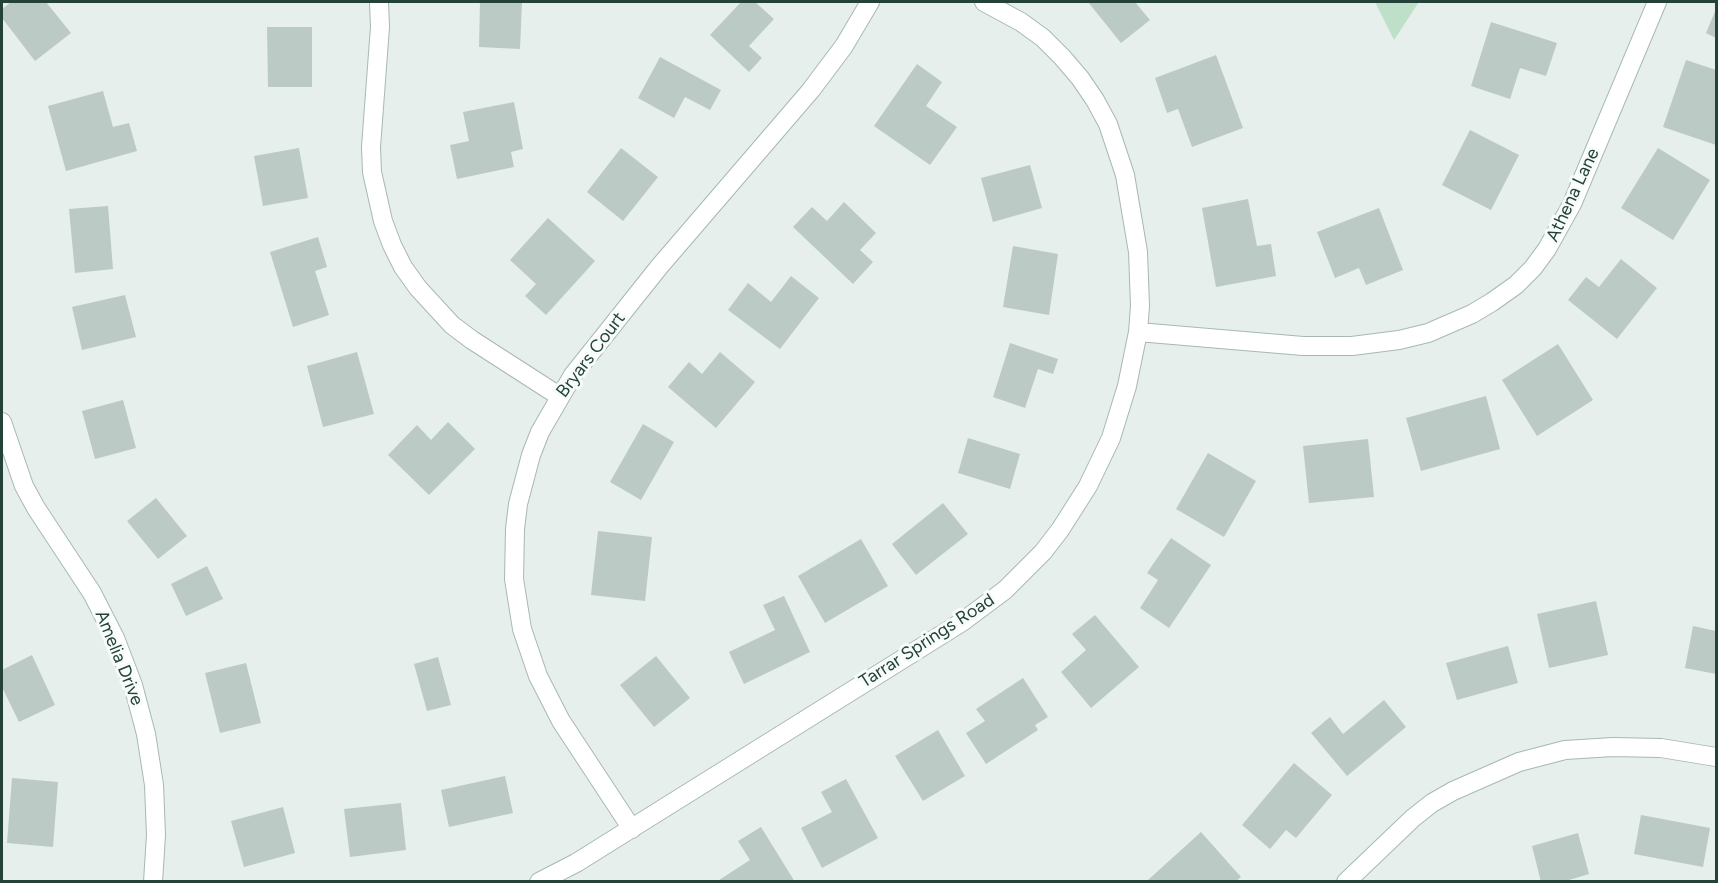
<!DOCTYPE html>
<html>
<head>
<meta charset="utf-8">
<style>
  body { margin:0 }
  #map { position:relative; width:1718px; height:883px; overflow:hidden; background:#e6efeb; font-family:Figtree,sans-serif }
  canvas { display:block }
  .frame { position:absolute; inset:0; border:3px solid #24423a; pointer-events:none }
</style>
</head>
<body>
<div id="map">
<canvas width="1718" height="883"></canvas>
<div class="frame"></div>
</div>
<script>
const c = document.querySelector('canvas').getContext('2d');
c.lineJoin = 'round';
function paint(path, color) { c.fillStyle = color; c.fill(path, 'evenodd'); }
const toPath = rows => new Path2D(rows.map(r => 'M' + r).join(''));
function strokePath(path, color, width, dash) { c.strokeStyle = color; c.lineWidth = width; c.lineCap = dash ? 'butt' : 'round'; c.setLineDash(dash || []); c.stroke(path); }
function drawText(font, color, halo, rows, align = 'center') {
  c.font = font + ' Figtree,sans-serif'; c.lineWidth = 6; c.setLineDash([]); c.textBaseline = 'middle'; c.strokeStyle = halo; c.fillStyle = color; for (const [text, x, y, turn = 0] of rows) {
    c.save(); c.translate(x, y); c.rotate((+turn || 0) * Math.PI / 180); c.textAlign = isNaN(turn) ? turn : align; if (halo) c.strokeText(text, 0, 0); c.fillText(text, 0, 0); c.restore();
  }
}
paint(toPath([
  [1375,2,1419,2,1394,40]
]), '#bfe0c8');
paint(toPath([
  [11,2,46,2,71,33,35,61,2,18,2,9],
  [480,2,522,2,520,49,479,47],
  [741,2,755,2,774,19,749,46,762,58,749,72,710,35],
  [1088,2,1135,2,1150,20,1121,43],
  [1716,9,1716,38,1706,33],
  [1491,22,1557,43,1546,76,1520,68,1510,99,1471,86],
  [267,27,312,27,312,87,268,87],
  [1216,55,1243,128,1192,147,1178,109,1167,113,1155,78],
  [660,57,721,90,710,110,685,97,674,118,638,98],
  [1686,60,1716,70,1716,145,1663,127],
  [917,64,942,82,926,106,957,127,930,165,874,126],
  [103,91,113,127,129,123,137,151,66,171,48,106],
  [514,102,523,149,511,152,514,167,457,179,450,145,469,141,463,112],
  [1470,130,1519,155,1491,210,1442,185],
  [299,148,308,198,263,206,254,156],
  [621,148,658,177,623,221,587,192],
  [1658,148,1710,180,1673,240,1621,208],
  [1030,165,1042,208,993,222,981,178],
  [1248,199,1257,246,1271,244,1276,276,1216,287,1202,208],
  [844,202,876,233,860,250,873,262,853,284,793,227,812,207,827,221],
  [108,206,113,269,75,273,69,209],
  [1379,208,1403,270,1366,285,1359,268,1335,278,1317,232],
  [548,218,595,261,546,315,525,296,536,284,510,260],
  [318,237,327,267,315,271,329,315,293,327,270,252],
  [1013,246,1058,254,1049,315,1003,307],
  [1621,259,1657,288,1617,339,1568,300,1586,277,1599,287],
  [791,276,819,298,780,349,728,310,748,283,771,302],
  [125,295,136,337,82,350,72,307],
  [1010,343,1058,359,1053,374,1038,369,1025,408,993,397],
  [1558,344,1593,400,1537,436,1502,380],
  [357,352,374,414,323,427,307,366],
  [720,352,755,382,716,428,668,387,689,362,702,374],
  [1486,396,1500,449,1421,471,1406,418],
  [123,400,136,448,95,459,82,411],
  [448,422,475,449,429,495,388,455,417,425,431,440],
  [643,424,674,442,641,500,610,482],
  [968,438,1020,454,1010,489,958,473],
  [1368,439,1374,497,1309,503,1303,446],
  [1208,453,1256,481,1224,537,1176,509],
  [156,498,187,536,158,559,127,521],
  [943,503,968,534,916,575,892,544],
  [598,531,652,537,645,601,591,595],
  [1171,538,1211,565,1169,628,1140,608,1158,580,1147,573],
  [861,539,888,586,825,623,798,576],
  [207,566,223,599,186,616,171,584],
  [784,596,810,652,744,684,729,652,775,630,763,605],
  [1596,601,1608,655,1549,668,1537,614],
  [1095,615,1139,667,1091,708,1061,672,1086,650,1072,634],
  [1693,626,1716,631,1716,674,1685,668],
  [1508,646,1518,683,1457,700,1446,663],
  [32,655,55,705,19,722,2,687,2,670],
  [656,656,690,698,654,727,620,685],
  [438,657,451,705,427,711,414,664],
  [246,663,261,723,220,733,205,673],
  [1023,678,1048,717,1035,725,1038,730,986,764,966,733,985,721,976,709],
  [1384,700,1406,727,1347,776,1311,733,1330,717,1343,734],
  [938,730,965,776,923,801,895,756],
  [1294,763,1332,795,1296,838,1286,830,1270,849,1242,825],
  [505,776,513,813,449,827,441,790],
  [12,778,58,782,53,847,7,843],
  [846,779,878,838,822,868,801,828,832,812,821,792],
  [401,803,406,850,350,857,344,809],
  [283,807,295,853,244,867,231,821],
  [1641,815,1710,828,1703,867,1634,854],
  [761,827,795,882,716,882,750,860,738,841],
  [1201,832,1241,877,1235,882,1149,882,1148,880],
  [1578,833,1589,874,1562,882,1541,882,1532,846]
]), '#bbcac4');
const minor = toPath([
  [379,2,380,27,371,147,372,172,383,221,392,245,403,267,418,288,452,325,472,340,559,396],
  [1138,332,1303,346,1352,346,1399,340,1428,333,1472,314,1492,302,1516,285,1533,268,1547,249,1572,204,1657,2],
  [2,422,24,486,36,508,92,593,115,638,133,685,146,734,154,785,156,835,153,882],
  [632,829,561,721,538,676,522,629,514,579,515,529,518,504,531,455,540,432,573,375,659,267,811,90,844,46,870,2],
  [539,882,576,863,962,622,1005,590,1043,552,1060,530,1088,486,1111,438,1127,386,1138,332,1140,306,1138,252,1125,175,1108,124,1095,100,1080,78,1062,57,1043,38,1021,22,984,2],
  [1346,882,1413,818,1432,803,1453,791,1519,762,1565,750,1613,747,1661,748,1716,757]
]);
strokePath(minor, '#a8b8b2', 20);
strokePath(minor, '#fff', 18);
drawText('18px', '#24423a', '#f7fbf9', [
  ["Athena Lane",1573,195,-65],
  ["Bryars Court",591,355,-53],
  ["Tarrar Springs Road",927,641,-33],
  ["Amelia Drive",119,658,68]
]);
</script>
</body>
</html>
